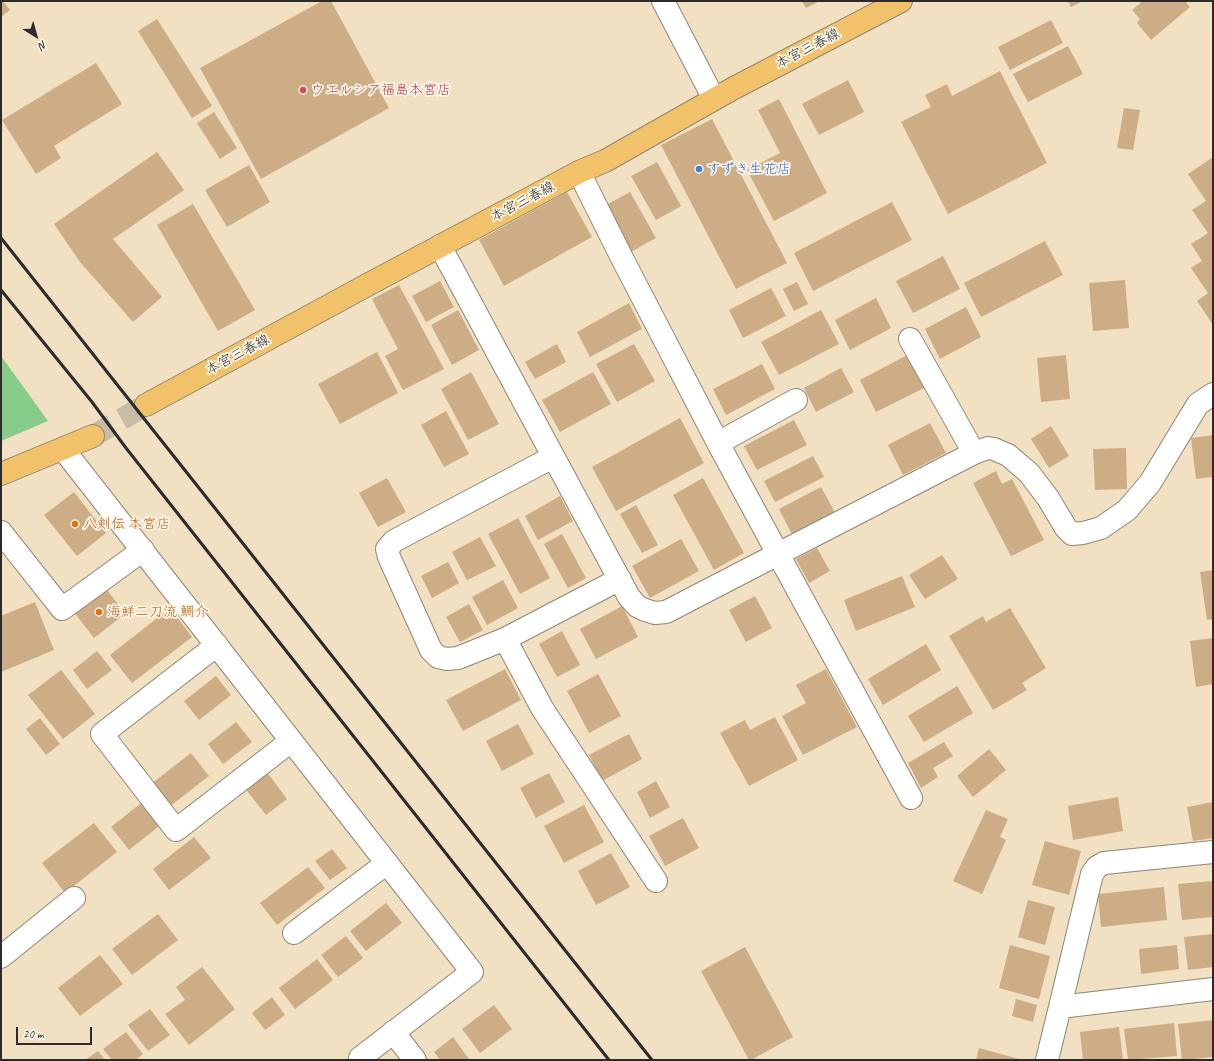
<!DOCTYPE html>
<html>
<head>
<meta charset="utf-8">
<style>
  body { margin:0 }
  #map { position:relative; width:1214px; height:1061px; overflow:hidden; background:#f1e0c2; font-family:Caveat,sans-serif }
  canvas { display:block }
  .frame { position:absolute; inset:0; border:2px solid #2b2b2b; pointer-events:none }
  .north { position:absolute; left:16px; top:16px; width:40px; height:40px; -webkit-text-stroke:3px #fbf7ec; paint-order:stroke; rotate:143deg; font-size:11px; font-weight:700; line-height:16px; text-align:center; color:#2b2b2b }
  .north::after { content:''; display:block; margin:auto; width:14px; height:18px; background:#2b2b2b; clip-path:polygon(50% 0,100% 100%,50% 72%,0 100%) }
  .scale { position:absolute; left:16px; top:1027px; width:76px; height:18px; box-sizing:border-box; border:2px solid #2b2b2b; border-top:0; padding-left:5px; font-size:12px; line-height:14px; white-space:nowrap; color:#2b2b2b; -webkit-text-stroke:3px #fbf7ec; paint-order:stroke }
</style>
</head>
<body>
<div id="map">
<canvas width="1214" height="1061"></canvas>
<div class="frame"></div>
<div class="north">N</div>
<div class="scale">20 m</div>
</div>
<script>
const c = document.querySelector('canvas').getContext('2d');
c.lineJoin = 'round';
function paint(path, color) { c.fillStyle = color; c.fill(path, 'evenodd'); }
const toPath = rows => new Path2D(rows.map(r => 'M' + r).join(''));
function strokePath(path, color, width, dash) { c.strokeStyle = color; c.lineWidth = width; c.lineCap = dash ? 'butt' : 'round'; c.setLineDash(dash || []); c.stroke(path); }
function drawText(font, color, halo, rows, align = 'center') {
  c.font = font + ' Caveat,"Klee One",sans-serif'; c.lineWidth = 3.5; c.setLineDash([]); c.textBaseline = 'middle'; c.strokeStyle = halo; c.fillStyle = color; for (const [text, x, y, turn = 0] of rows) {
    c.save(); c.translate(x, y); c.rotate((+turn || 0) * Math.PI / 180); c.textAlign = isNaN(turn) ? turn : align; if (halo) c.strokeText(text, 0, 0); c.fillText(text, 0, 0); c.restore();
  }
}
paint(toPath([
  [1,356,48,421,1,441]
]), '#85cc88');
paint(toPath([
  [1,1,3,1,10,10,1,17],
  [322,1,331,1,389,108,261,179,200,68],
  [802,1,820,1,806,8],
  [1068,1,1083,1,1071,7],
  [1143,1,1185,1,1190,7,1151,40,1137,23,1140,19,1132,10],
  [157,19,212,106,192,118,138,31],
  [1051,20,1063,43,1010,70,998,47],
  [1068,46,1083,74,1028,102,1013,74],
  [96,63,122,104,54,146,61,158,36,174,2,120],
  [1000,71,1047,163,948,214,901,122,931,107,925,95,947,84,952,96],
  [848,80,864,112,819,135,802,104],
  [779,99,827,193,774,221,747,170,780,153,758,110],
  [1124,108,1140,110,1133,150,1117,148],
  [214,112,237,148,220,159,197,123],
  [712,119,787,263,736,289,661,145],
  [157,152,184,190,113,239,162,297,133,322,80,262,54,224],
  [1213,157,1213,325,1197,301,1208,293,1191,268,1202,261,1191,244,1208,233,1192,210,1206,201,1188,174],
  [657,162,681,206,656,220,631,176],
  [249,165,270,202,227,227,205,190],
  [567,192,592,237,504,286,479,240],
  [630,192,656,238,629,253,604,206],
  [892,202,912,240,813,291,794,253],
  [193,204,255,310,218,331,157,225],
  [1045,241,1063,275,981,317,964,283],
  [943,256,960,289,913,313,896,281],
  [1125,280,1129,328,1093,331,1089,283],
  [440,281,454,307,426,322,412,296],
  [797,282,808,304,794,311,783,289],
  [399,285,444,369,403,390,385,356,398,349,372,299],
  [771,288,786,316,743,338,729,310],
  [876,298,891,328,850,350,835,320],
  [629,303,642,329,590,357,577,332],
  [966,307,981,337,940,359,925,329],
  [458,310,479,350,452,365,431,325],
  [821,310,839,344,779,375,761,342],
  [557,344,566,362,535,379,525,362],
  [634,344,655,381,617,402,596,364],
  [377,352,398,393,340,424,318,384],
  [909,354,926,387,876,412,860,380],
  [1066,355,1070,399,1041,402,1037,358],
  [762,364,775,389,726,415,713,389],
  [841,368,854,392,816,412,804,388],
  [471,372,499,424,468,440,441,389],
  [593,372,611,404,560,432,542,400],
  [446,411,469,454,444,467,421,425],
  [680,418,704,463,616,511,592,467],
  [794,420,807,445,757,470,744,446],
  [930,423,946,453,903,475,888,445],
  [1051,426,1069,456,1049,468,1031,439],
  [1213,435,1213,477,1196,479,1191,438],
  [1126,448,1127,489,1095,490,1093,449],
  [813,456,824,477,775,502,764,481],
  [996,471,1002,484,1012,479,1044,540,1011,556,973,483],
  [387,478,406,512,378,527,359,493],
  [703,478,744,553,714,570,673,495],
  [821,487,837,516,794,538,779,509],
  [74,492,106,533,77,556,44,515],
  [560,496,573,521,538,540,525,516],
  [636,505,658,545,642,553,620,514],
  [518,518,550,578,520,594,488,534],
  [562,534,586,578,568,588,544,544],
  [480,537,496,566,467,580,452,552],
  [681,539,699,571,650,598,632,566],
  [817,548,830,571,809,583,796,559],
  [942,555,958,579,925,599,909,575],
  [448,562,459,583,432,598,421,576],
  [1213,570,1213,619,1207,620,1200,572],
  [902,576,915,607,856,631,844,600],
  [503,580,518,608,487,625,472,597],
  [105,587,125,614,94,638,73,611],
  [755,596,772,628,746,642,729,610],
  [35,602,54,650,1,672,1,616],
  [469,604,483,630,460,642,446,617],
  [622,606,638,637,596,659,580,629],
  [170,608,192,637,132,683,110,655],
  [1010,608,1046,668,1022,683,1027,690,993,710,949,636,983,616,986,622],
  [562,631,580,665,557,677,539,644],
  [1213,638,1213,684,1196,687,1190,641],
  [926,644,941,670,883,705,868,679],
  [97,651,112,670,87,689,73,670],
  [505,669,521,700,463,731,446,700],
  [826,669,857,727,803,755,782,716,806,703,796,685],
  [61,670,95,714,63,739,28,695],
  [598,674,621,716,589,733,567,691],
  [216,676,231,695,199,720,184,701],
  [957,686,973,713,924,742,908,716],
  [775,717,798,760,749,786,720,733,745,720,750,730],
  [40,718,60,744,46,755,26,729],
  [236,722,252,742,223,764,208,744],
  [518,724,534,754,502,771,486,741],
  [629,734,642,759,602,781,589,755],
  [944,742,953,756,933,768,938,777,921,788,908,763],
  [989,749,1006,770,973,797,957,776],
  [191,753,209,776,169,807,151,784],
  [266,771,287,799,266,815,244,787],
  [549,773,565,802,536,818,520,788],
  [656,781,670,807,650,818,637,792],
  [1118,797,1123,831,1073,840,1068,806],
  [145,800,163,823,129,850,111,827],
  [1213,802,1213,838,1193,841,1187,807],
  [584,805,604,842,564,863,544,826],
  [986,810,1008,819,1000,837,1006,840,982,894,953,881],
  [683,818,699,848,665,866,649,836],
  [94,823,117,852,65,893,42,863],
  [194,837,211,858,169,890,153,869],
  [1045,841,1081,851,1069,895,1032,885],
  [332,849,347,868,330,880,315,861],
  [611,853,630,887,596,905,578,871],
  [308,867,325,888,277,925,260,903],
  [1213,881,1213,917,1182,920,1178,884],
  [1164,887,1167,920,1101,927,1098,894],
  [1028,900,1055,907,1045,945,1018,937],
  [386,903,402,923,366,951,350,931],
  [158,914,178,940,132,975,112,949],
  [1213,934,1213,967,1188,970,1184,937],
  [346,936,363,958,338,977,321,955],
  [1010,945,1050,956,1039,999,999,988],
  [1177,945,1179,969,1141,974,1139,949],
  [745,947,793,1037,751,1060,749,1060,701,971],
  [100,955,123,984,80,1016,58,988],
  [317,959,333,980,295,1009,279,988],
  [202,967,235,1009,189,1045,165,1014,185,1000,176,987],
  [272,997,285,1015,265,1030,252,1013],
  [1016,999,1037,1005,1033,1022,1012,1016],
  [494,1005,512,1029,480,1053,462,1029],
  [150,1009,170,1035,148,1051,128,1025],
  [1213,1020,1213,1057,1182,1060,1178,1024],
  [1174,1023,1177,1056,1128,1060,1124,1029],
  [1119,1027,1123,1060,1083,1060,1080,1032],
  [126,1032,143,1054,136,1060,112,1060,103,1049],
  [453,1037,469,1059,468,1060,440,1060,434,1052],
  [979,1048,1023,1060,976,1060],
  [98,1051,105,1060,85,1060]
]), '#cdad86');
strokePath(toPath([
  [93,436,146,405]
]), '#c9bca4', 22, [22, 11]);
const minor = toPath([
  [663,1,714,99],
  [579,172,623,260,718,443,778,554,974,453,988,448,994,449,1008,455,1029,473,1048,498,1066,528,1072,534,1083,533,1101,528,1127,510,1150,483,1198,404,1213,394],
  [440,246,629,597,637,606,645,610,655,613,666,612,778,554,911,798],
  [910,339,974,453],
  [718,443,796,400],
  [63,449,472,972,360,1058],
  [553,457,394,541,387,549,389,557,431,650,438,657,447,659,458,658,505,639,620,579],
  [1,532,62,609,143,550],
  [505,639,542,708,656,881],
  [217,645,102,734,176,830,291,741],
  [294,933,387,863],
  [1,957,74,898],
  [1060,1007,1092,874,1097,867,1104,863,1213,852],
  [393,1032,415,1060],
  [1047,1060,1060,1007,1213,989]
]);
const major = toPath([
  [146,405,371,283,579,172,605,161,734,88,901,1],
  [1,474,93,436]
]);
strokePath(minor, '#8e8676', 24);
strokePath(major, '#8e8676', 24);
strokePath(minor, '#fff', 22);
strokePath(major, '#f2c26a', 22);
strokePath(toPath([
  [1,238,652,1060],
  [1,290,92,402,126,448,609,1060]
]), '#2b2b2b', 3);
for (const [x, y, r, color] of [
  [303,90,4,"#e0444e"],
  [699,169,4,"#3f7fe0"],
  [75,524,4,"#e8710a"],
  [99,612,4,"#e8710a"]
]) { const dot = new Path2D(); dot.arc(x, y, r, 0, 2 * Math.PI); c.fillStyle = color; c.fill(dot); strokePath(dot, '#fbf7ec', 1.5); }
drawText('14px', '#2b2b2b', '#fbf7ec', [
  ["本宮三春線",808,49,-28],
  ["本宮三春線",523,202,-28],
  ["本宮三春線",238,355,-28]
]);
drawText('14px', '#be3a42', '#fbf7ec', [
  ["ウエルシア福島本宮店",311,90]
], 'left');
drawText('14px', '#366cbe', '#fbf7ec', [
  ["すずき生花店",707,169]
], 'left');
drawText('14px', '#c56008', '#fbf7ec', [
  ["八剣伝 本宮店",83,524],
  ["海鮮二刀流 鯛介",107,612]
], 'left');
</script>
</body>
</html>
